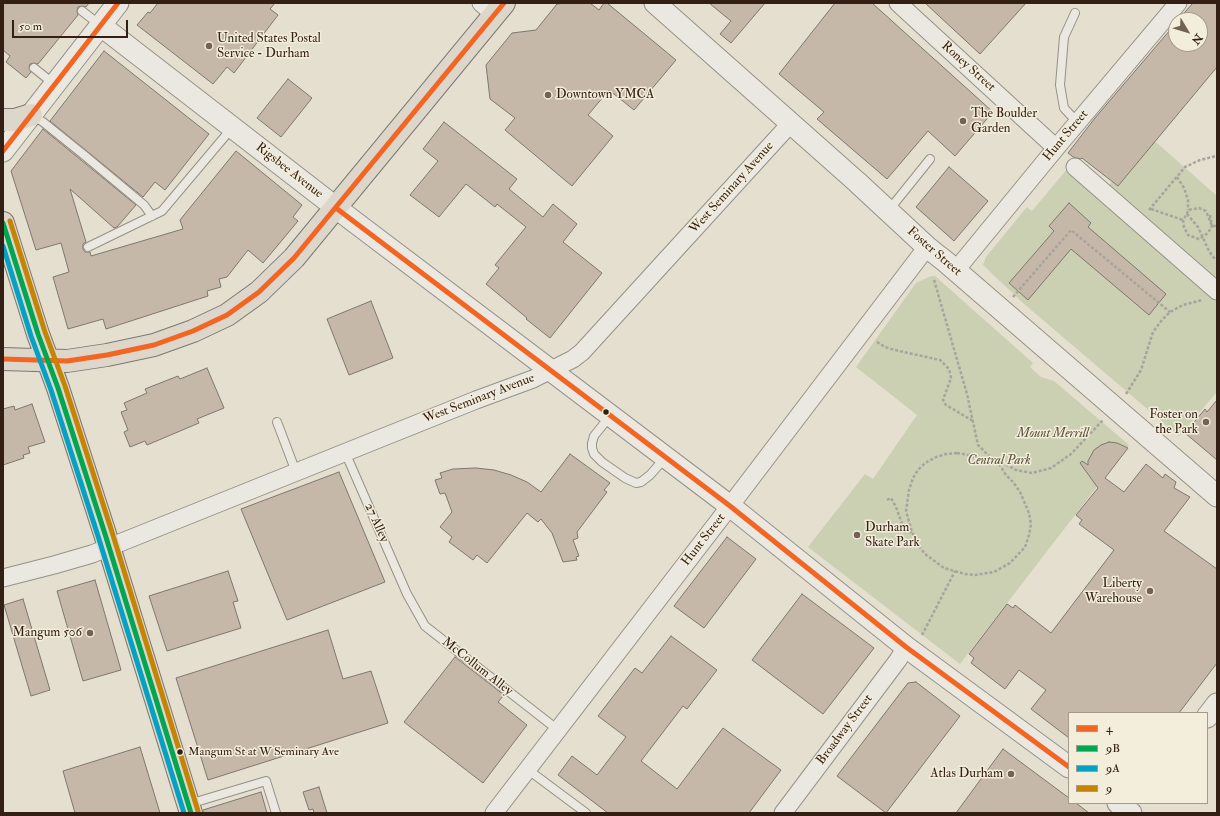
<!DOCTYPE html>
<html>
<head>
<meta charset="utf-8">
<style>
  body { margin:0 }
  #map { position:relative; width:1220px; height:816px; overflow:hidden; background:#e4dfcf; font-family:"IM FELL Double Pica",serif }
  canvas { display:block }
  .frame { position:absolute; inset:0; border:4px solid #331f14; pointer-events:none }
  .legend { position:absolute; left:1068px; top:712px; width:140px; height:92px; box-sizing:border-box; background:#f3eddb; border:1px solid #a69b8b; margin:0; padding:5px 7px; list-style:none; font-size:12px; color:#331f14 }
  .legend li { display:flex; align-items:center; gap:8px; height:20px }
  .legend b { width:20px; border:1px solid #a69b8b }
  .north { position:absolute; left:1168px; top:12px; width:40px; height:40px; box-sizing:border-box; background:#f3eddb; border:1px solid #a69b8b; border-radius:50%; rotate:128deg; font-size:11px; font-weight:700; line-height:16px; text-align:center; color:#331f14 }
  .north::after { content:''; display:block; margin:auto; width:14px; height:18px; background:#716255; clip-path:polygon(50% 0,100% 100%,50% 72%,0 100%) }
  .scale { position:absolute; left:12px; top:20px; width:116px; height:18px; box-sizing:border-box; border:2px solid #331f14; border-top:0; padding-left:5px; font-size:12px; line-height:14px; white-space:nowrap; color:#331f14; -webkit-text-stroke:3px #f3eddb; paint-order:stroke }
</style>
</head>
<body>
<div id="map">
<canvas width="1220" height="816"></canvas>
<div class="frame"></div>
<ul class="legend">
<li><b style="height:5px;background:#f26522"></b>4</li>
<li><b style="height:5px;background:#00a651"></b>9B</li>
<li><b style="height:5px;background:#03a2c5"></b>9A</li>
<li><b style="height:5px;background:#c68405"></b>9</li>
</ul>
<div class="north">N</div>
<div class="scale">50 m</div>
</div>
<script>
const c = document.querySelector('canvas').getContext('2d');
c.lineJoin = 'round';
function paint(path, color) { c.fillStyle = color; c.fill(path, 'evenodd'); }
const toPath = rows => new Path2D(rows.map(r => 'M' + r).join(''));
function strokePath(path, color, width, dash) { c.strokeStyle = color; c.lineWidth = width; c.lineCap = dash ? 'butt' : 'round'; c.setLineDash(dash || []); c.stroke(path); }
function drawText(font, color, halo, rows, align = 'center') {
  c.font = font + ' "IM FELL Double Pica",serif'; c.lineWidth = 3; c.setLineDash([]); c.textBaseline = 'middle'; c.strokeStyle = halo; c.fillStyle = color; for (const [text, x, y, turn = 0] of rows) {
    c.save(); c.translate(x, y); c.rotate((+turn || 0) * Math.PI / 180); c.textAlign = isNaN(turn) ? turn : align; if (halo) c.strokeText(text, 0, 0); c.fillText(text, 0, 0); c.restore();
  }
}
paint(toPath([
  [1149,136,1217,196,1217,392,1179,436,1023,303,983,265,986,257,1027,207,1032,211,1073,162,1105,190],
  [931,276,935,276,1033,363,1030,367,1041,377,1054,381,1129,445,960,664,808,547,865,474,873,479,917,415,856,367,916,283]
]), '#cad0b1');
const building = toPath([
  [3,3,89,3,86,7,82,6,78,7,77,11,78,15,38,64,34,63,30,64,29,68,31,72,26,78,6,62,10,56,3,50,3,3],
  [158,3,275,3,270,9,278,15,234,73,227,67,213,84,137,25,148,12,150,13,158,3],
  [564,3,590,3,599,10,604,3,607,3,676,60,634,110,609,90,588,115,613,136,572,186,505,130,515,118,490,99,486,65,512,33,536,30,557,4,564,3],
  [709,3,765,3,731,43,720,34,731,21,709,3],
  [835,3,872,3,993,112,955,156,928,131,887,179,817,119,824,112,779,74,835,3],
  [925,3,1026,3,980,54,925,3],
  [1193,3,1217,3,1217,67,1118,186,1082,158,1081,159,1073,157,1068,153,1095,118,1176,23,1176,44,1200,44,1200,20,1178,20,1193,3],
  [104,51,209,134,165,190,155,182,143,197,50,121,104,51],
  [288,79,312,98,281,137,257,118,288,79],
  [444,122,517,179,509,189,543,217,553,204,577,224,563,242,602,273,550,338,526,319,527,318,486,284,499,268,495,265,526,227,497,204,495,207,466,184,439,217,410,195,438,161,423,149,444,122],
  [43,129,136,205,117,227,114,228,70,189,86,242,83,244,83,249,85,252,90,252,91,256,183,229,180,220,236,151,302,205,293,217,298,221,263,263,248,250,227,277,219,279,221,287,207,291,208,296,106,329,103,319,68,329,53,277,69,272,61,243,36,250,11,171,43,129],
  [949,167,988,201,954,241,916,207,949,167],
  [1069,203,1091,223,1088,227,1166,294,1149,315,1071,249,1028,300,1009,283,1054,231,1049,226,1069,203],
  [371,301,393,358,349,375,327,319,371,301],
  [207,368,224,408,197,419,199,423,147,445,145,441,130,447,124,432,128,430,121,412,127,410,124,403,147,393,145,389,178,376,180,379,207,368],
  [1217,400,1217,460,1185,433,1205,409,1207,412,1217,400],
  [32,404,45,442,28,447,30,453,23,455,24,458,3,465,3,409,14,406,15,410,32,404],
  [1109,442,1117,443,1128,448,1105,478,1124,492,1146,464,1163,478,1165,474,1176,482,1174,488,1190,497,1164,531,1217,569,1217,663,1179,713,1069,713,1069,738,1031,709,1046,690,1019,670,1005,689,971,663,974,658,969,654,1007,604,1013,608,1015,605,1051,633,1114,550,1079,524,1082,520,1076,515,1098,488,1080,463,1082,461,1088,465,1088,461,1094,450,1101,445,1109,442],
  [570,454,610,483,604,490,607,492,577,532,578,538,573,540,579,556,576,557,577,560,563,562,552,533,541,519,538,522,527,513,487,563,477,555,473,560,449,542,452,537,440,527,452,512,445,493,440,494,435,480,442,478,440,473,453,469,476,468,494,470,511,475,527,482,541,492,570,454],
  [339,472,385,582,287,620,241,509,339,472],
  [727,537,756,559,704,628,674,606,727,537],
  [228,571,238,601,233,602,241,628,167,651,149,596,228,571],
  [95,580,121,670,83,681,57,591,95,580],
  [802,594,874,648,823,714,752,660,802,594],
  [23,599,50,690,31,696,4,605,23,599],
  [328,630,343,679,371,671,388,723,208,780,176,678,328,630],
  [671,636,717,670,687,709,683,706,641,761,677,789,723,728,781,770,749,813,608,813,558,775,572,756,597,775,626,737,598,716,635,668,642,673,671,636],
  [455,657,504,695,498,702,527,725,483,783,404,722,455,657],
  [916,682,960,716,886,813,837,776,908,683,916,682],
  [140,747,160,813,75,813,63,771,140,747],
  [1003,749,1069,798,1069,803,1076,803,1089,813,956,813,1003,749],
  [319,787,327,813,314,813,313,809,309,810,303,792,319,787],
  [261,792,267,813,203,813,203,810,261,792]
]);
paint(building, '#c6b8a9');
strokePath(building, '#7d776e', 1);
const service = toPath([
  [82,11,100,25],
  [1075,13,1064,37,1060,85,1064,108,1077,122],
  [34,68,54,84],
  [32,115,43,122,84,155,144,205,152,216],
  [889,210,930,159],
  [88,247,162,211,232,128],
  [610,416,594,436,592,443,592,448,594,454,602,462,625,478,636,483,641,482,650,475,665,458],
  [277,422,296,472],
  [345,452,407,594,425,626,558,730],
  [527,769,586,813],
  [189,804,266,781,276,813]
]);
const minor = toPath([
  [481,3,495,15],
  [898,3,1056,148],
  [1075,167,1217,291],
  [956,270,1056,148,1178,3],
  [3,578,54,565,92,554,476,400,533,379,573,359,582,352,791,123],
  [494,813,730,506,911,268,927,247],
  [783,813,898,660,906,647]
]);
const tertiary = toPath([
  [655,3,857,182,927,247,946,262,1217,496],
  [100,25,352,220,730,506,906,647,1069,767],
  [3,151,118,3],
  [1207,717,1217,704],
  [1118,803,1131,813]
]);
const primary = toPath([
  [3,120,15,120,31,115],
  [3,223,38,334,58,388,105,534,191,813],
  [3,359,67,361,107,355,154,345,193,331,227,315,259,292,294,258,504,3]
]);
strokePath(service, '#969186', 10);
strokePath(minor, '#969186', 19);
strokePath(tertiary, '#969186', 23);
strokePath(primary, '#7d776e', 24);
strokePath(toPath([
  [1177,177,1184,188,1188,200,1188,210],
  [1151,209,1183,220],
  [1149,210,1185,167,1200,160,1216,156],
  [1187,214,1198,227,1208,249,1213,257,1217,260],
  [1210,215,1212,226,1208,233,1199,239,1188,235,1184,227,1183,220,1187,214,1188,210,1199,208,1206,211,1212,226,1217,226],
  [934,280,967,394,978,445,988,455,1016,470,1032,473,1051,468,1071,454,1103,420],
  [1013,297,1071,230,1170,312],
  [877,342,885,347,895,350,940,360,949,369,951,378,943,400,946,405,973,421],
  [1126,394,1141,370,1153,332,1162,320,1170,312,1183,305,1202,300],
  [957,453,969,455,987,463,998,462,1006,475,1013,482,1020,492,1029,513,1031,524,1029,535,1025,547,1010,563,994,572,975,575,965,574,944,568,925,554,918,545,912,532,906,511,909,490,913,478,918,470,925,463,936,457,946,454,957,453],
  [887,500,891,498,896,507,905,532,912,532],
  [922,635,955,571]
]), '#a8a49d', 2.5, [3, 2]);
strokePath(service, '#eae8e0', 8);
strokePath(minor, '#eae8e0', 17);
strokePath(tertiary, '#eae8e0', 21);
strokePath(primary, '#ddd7cb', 22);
strokePath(toPath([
  [3,151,118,3],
  [336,208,730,506,906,647,1069,767],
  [3,359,67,361,107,355,154,345,193,331,227,315,259,292,294,258,504,3]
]), '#f26522', 5);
strokePath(toPath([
  [3,223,38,334,58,388,105,534,191,813]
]), '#00a651', 5);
strokePath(toPath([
  [3,246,31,336,51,390,98,536,184,813]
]), '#03a2c5', 5);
strokePath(toPath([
  [10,221,45,332,65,386,112,532,198,811]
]), '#c68405', 5);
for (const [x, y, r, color] of [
  [209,46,4,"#716255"],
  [548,95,4,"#716255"],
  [963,121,4,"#716255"],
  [606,412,3.5,"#331f14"],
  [1206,422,4,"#716255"],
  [857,535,4,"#716255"],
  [1150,591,4,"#716255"],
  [90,633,4,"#716255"],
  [180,752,3.5,"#331f14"],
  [1011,774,4,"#716255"]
]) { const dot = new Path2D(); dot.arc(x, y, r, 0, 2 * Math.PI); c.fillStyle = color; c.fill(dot); strokePath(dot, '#f3eddb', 1.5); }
drawText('12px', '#331f14', '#f3eddb', [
  ["Mangum St at W Seminary Ave",188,752]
], 'left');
drawText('13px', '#331f14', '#f3eddb', [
  ["United States Postal",217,39],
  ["Service - Durham",217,54],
  ["Downtown YMCA",556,95],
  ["The Boulder",971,114],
  ["Garden",971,129],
  ["Foster on",1198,415,"right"],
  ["the Park",1198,430,"right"],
  ["Durham",865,528],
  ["Skate Park",865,543],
  ["Liberty",1142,584,"right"],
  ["Warehouse",1142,599,"right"],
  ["Mangum 506",82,633,"right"],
  ["Atlas Durham",1003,774,"right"]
], 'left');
drawText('13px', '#331f14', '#f3eddb', [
  ["Roney Street",968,67,42],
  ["Hunt Street",1066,136,-50],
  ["Rigsbee Avenue",289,171,38],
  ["West Seminary Avenue",732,188,-48],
  ["Foster Street",934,252,41],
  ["West Seminary Avenue",479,399,-21],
  ["27 Alley",376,523,66],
  ["Hunt Street",704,540,-52],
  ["McCollum Alley",477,667,38],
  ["Broadway Street",845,730,-53]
]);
drawText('italic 13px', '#5a513c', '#f3eddb', [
  ["Mount Merrill",1053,434],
  ["Central Park",999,461]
]);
</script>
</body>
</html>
